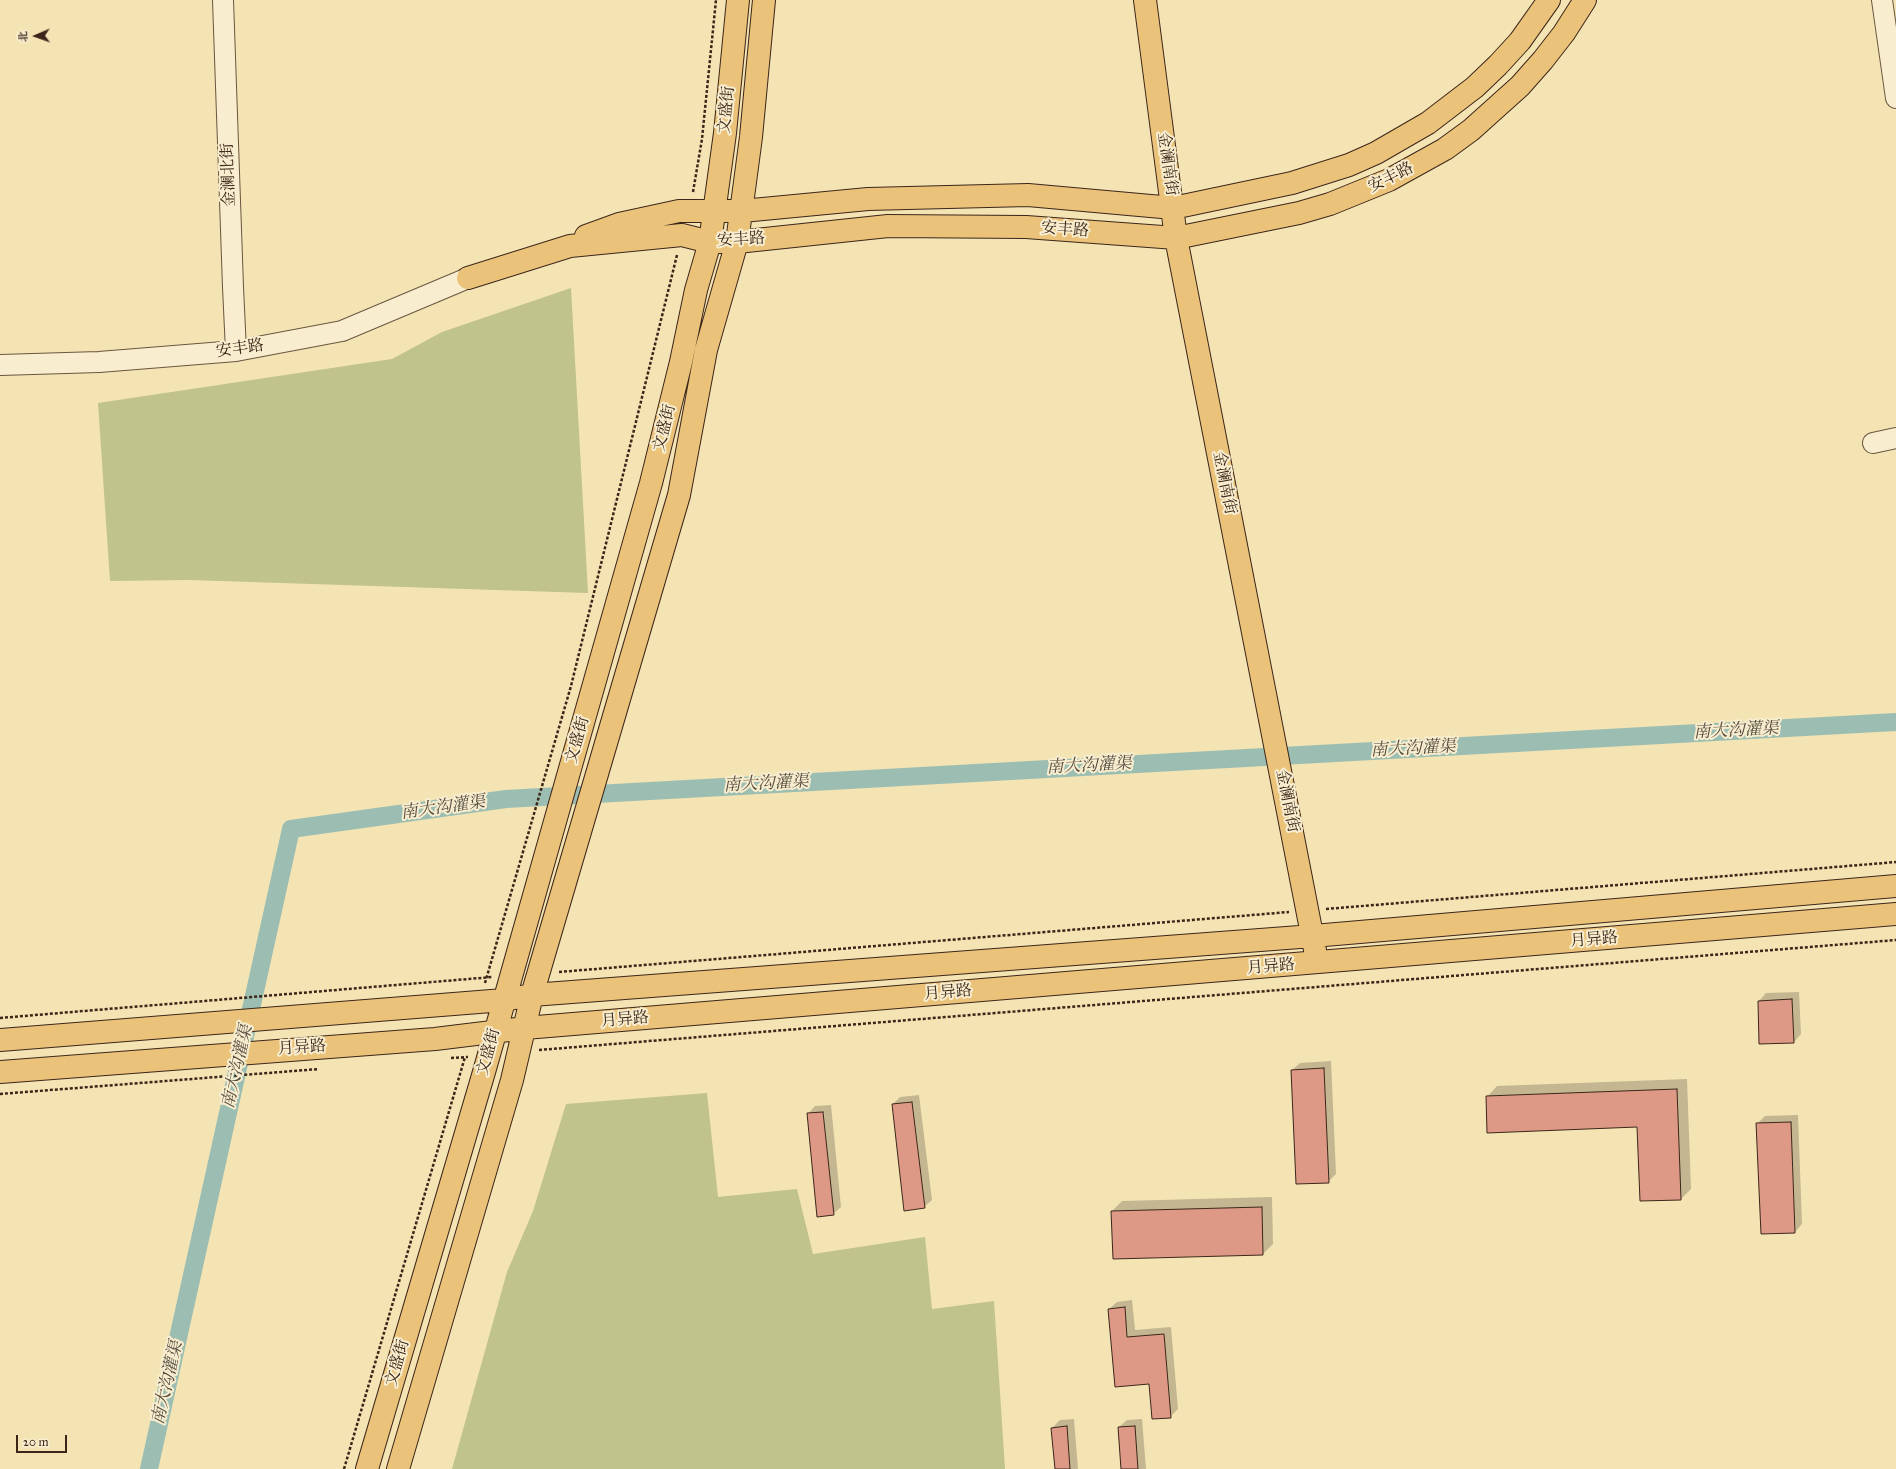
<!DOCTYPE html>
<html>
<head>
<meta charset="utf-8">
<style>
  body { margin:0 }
  #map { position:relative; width:1896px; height:1469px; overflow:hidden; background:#f4e4b4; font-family:"IM FELL Great Primer","Noto Serif SC",serif }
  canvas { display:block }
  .north { position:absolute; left:16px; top:16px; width:40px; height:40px; -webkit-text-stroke:3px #f8edce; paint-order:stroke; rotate:268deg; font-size:11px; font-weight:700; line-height:16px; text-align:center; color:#3c261a }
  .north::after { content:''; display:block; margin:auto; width:14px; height:18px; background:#3c261a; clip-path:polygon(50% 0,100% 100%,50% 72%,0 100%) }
  .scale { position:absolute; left:16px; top:1435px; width:51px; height:18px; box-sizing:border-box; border:2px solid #3c261a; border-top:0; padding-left:5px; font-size:12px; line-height:14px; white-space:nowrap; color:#3c261a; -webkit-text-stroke:3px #f8edce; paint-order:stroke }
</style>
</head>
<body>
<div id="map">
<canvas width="1896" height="1469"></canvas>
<div class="north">北</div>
<div class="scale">20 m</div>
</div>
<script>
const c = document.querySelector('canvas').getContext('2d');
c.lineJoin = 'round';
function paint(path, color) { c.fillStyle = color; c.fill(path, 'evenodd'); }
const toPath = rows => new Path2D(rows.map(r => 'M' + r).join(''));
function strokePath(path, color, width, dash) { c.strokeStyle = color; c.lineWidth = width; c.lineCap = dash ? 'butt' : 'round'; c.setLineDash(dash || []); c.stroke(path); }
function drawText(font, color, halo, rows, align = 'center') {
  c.font = font + ' "IM FELL Great Primer","Noto Serif SC",serif'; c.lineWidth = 4; c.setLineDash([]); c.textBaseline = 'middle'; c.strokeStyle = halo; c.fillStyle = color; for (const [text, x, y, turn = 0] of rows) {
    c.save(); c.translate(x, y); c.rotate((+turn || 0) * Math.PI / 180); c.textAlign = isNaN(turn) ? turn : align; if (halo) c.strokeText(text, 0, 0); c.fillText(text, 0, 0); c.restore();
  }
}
paint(toPath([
  [571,288,588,593,189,580,110,581,98,403,392,359,442,332],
  [707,1093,718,1197,797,1189,813,1254,925,1237,932,1309,994,1301,1005,1469,452,1469,507,1272,533,1211,566,1104]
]), '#c0c38a');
paint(toPath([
  [1799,992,1801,1034,1794,1042,1759,1001,1766,993],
  [1331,1061,1336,1174,1328,1182,1292,1070,1300,1063],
  [1687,1079,1691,1189,1681,1199,1638,1126,1487,1097,1497,1086],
  [919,1095,932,1200,924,1207,893,1104,900,1097],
  [831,1105,841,1207,833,1214,808,1114,815,1106],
  [1798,1115,1802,1224,1795,1232,1757,1124,1765,1116],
  [1272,1197,1273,1244,1263,1254,1112,1211,1122,1201],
  [1132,1300,1135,1330,1171,1327,1178,1409,1170,1417,1109,1309,1117,1302],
  [1074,1419,1078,1469,1056,1469,1052,1428,1060,1420],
  [1142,1419,1146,1469,1122,1469,1119,1427,1127,1420]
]), '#0003');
strokePath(toPath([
  [149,1469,291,829,506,799,1896,722]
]), '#9cbeb2', 18);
const building = toPath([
  [1792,999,1794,1043,1759,1044,1758,1001,1792,999],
  [1324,1068,1329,1183,1296,1184,1291,1070,1324,1068],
  [1677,1089,1681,1200,1640,1201,1637,1127,1487,1133,1486,1096,1677,1089],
  [912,1102,925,1208,904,1211,892,1104,912,1102],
  [823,1112,834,1215,817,1217,807,1113,823,1112],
  [1791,1122,1795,1233,1761,1234,1756,1123,1791,1122],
  [1262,1207,1263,1255,1113,1259,1111,1211,1262,1207],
  [1125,1307,1127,1337,1164,1334,1171,1418,1152,1419,1149,1384,1115,1387,1108,1309,1125,1307],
  [1067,1426,1070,1469,1055,1469,1051,1428,1067,1426],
  [1135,1426,1138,1469,1121,1469,1118,1427,1135,1426]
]);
paint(building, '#dd9986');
strokePath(building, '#3c261a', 1);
const minor = toPath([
  [223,0,233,287,236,351],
  [1882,0,1896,98],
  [0,365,99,362,236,351,342,331,468,278],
  [1873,443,1896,438]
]);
const major = toPath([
  [1145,0,1176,238,1315,950],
  [586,236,619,224,679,211,742,211,868,199,1028,195,1173,208,1292,183,1349,165,1376,153,1428,123,1475,87,1498,65,1520,41,1549,0],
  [468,278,570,246,682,235,710,242,737,242,888,226,1026,227,1176,238,1299,213,1330,204,1389,180,1445,149,1471,130,1520,86,1543,60,1564,33,1585,0],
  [0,1040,504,1000,532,995,1313,936,1896,886],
  [0,1072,435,1039,525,1028,1896,914],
  [367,1469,484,1072,651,483,681,362,696,290,710,242,725,133,738,0],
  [398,1469,512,1080,532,995,679,495,706,350,737,242,751,137,764,0]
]);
strokePath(minor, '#6a5640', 22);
strokePath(major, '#3c261a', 24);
strokePath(toPath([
  [693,192,702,139,716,0],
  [1326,909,1896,862],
  [559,972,1289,912],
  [485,983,571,686,677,255],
  [0,1018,492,977],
  [539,1050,1896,940],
  [451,1058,468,1057],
  [0,1094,319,1069],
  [344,1469,465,1057]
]), '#3c261a', 2.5, [3, 2]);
strokePath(minor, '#f8edce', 20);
strokePath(major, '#eac27a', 22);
drawText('16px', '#3c261a', '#f8edce', [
  ["文盛街",727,110,-84],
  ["金澜南街",1167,164,82],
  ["金澜北街",229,175,-92],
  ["安丰路",1391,178,-26],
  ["安丰路",1065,230,4],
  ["安丰路",741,240,-3],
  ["安丰路",240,349,-8],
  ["文盛街",665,428,-76],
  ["金澜南街",1224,483,79],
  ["文盛街",578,740,-74],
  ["金澜南街",1287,801,79],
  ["月异路",1594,940,-5],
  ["月异路",1271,967,-5],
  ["月异路",948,993,-5],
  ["月异路",625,1020,-5],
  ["月异路",302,1048,-4],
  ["文盛街",489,1052,-75],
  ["文盛街",398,1363,-74]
]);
drawText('italic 17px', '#544c40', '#f8edce', [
  ["南大沟灌渠",1736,731,-3],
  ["南大沟灌渠",1413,749,-3],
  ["南大沟灌渠",1089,766,-3],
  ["南大沟灌渠",766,784,-3],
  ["南大沟灌渠",443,808,-8],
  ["南大沟灌渠",238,1067,-77],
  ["南大沟灌渠",168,1383,-77]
]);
</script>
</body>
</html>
